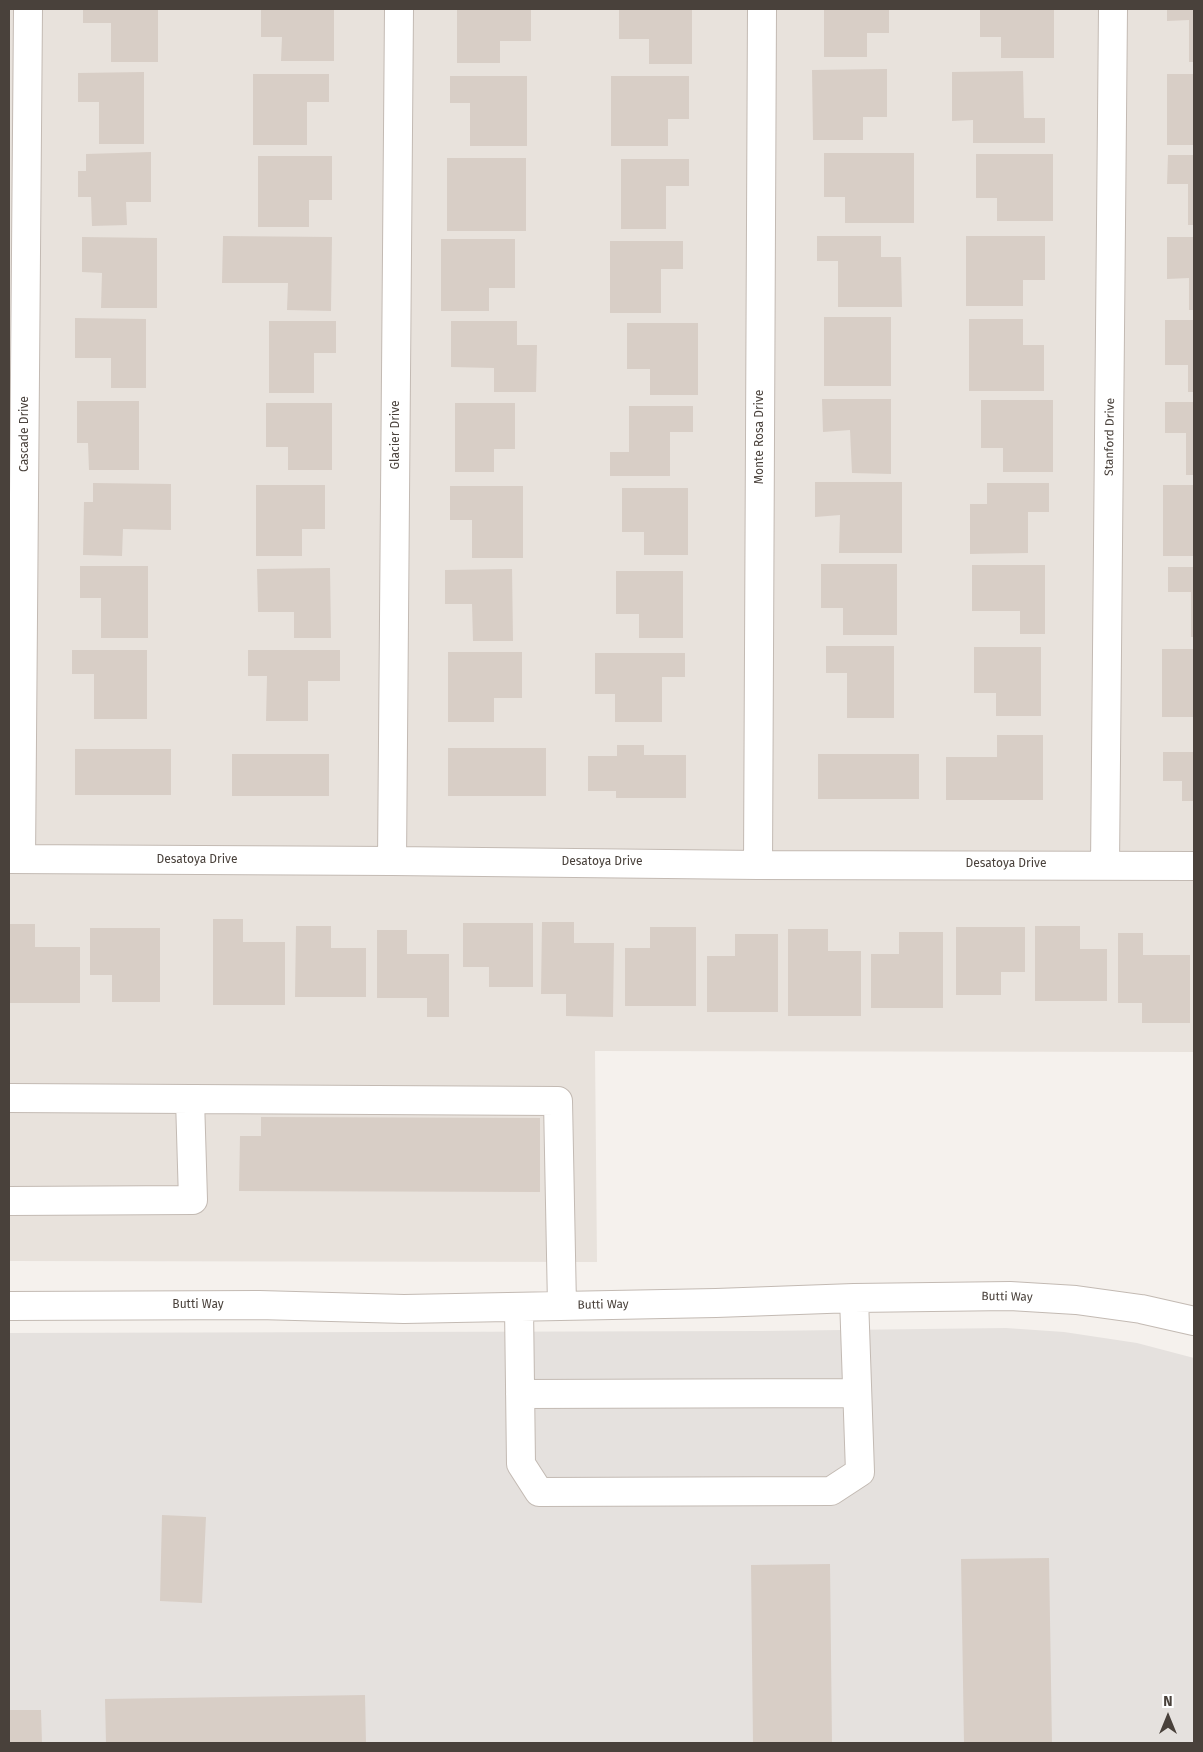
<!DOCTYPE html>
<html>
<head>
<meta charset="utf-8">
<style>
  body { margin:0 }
  #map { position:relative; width:1203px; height:1752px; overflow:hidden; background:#f5f1ed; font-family:"Fira Sans",sans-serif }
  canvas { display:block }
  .frame { position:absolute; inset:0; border:10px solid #49413b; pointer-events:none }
  .north { position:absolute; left:1143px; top:1692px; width:50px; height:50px; -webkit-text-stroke:4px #fff; paint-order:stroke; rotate:0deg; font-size:14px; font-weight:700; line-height:20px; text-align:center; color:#49413b }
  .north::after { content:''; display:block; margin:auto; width:18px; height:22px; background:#49413b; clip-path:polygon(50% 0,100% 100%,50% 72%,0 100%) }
</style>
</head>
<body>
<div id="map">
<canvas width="1203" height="1752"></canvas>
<div class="frame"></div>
<div class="north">N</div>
</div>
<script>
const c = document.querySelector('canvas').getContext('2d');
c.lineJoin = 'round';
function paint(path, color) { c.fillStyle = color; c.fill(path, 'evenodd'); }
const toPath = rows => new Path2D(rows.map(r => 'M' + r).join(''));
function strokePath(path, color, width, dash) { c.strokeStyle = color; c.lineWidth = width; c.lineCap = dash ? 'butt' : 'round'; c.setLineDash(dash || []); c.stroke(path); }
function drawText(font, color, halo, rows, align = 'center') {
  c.font = font + ' "Fira Sans",sans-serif'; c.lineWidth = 4.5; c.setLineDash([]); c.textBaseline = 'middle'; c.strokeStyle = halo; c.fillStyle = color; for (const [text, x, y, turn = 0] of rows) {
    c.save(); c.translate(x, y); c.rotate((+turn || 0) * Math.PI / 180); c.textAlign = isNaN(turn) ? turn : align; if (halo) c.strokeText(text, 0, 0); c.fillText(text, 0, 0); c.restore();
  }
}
paint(toPath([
  [9,9,1194,9,1194,1052,595,1051,597,1262,9,1261]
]), '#e8e2dc');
paint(toPath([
  [1006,1328,1064,1332,1137,1343,1194,1358,1194,1743,9,1743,9,1333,761,1331]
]), '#e5e1de');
paint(toPath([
  [83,9,158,9,158,62,111,62,111,23,83,23],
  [261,9,334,9,334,61,281,61,282,37,261,37],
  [457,9,531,9,531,41,500,41,500,63,457,63],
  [619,9,692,9,692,64,649,64,649,39,619,39],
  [824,9,889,9,889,33,867,33,867,57,824,57],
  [980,9,1054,9,1054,58,1001,58,1001,37,980,37],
  [1167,9,1194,9,1194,62,1189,62,1189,20,1167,21],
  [887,69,887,117,863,117,863,140,813,140,812,70],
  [1023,71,1024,118,1045,118,1045,143,973,143,973,120,952,121,952,72],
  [144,72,144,144,99,144,99,102,78,102,78,73],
  [253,74,329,74,329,102,307,102,307,145,253,145],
  [1167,74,1194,74,1194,145,1167,145],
  [450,76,527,76,527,146,470,146,470,103,450,103],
  [611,76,689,76,689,119,668,119,668,146,611,146],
  [151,152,151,202,126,202,127,225,92,226,91,197,78,197,78,171,86,171,86,154],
  [824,153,914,153,914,223,845,223,845,197,824,197],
  [976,154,1053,154,1053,221,997,221,997,198,976,198],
  [1168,155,1194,155,1194,225,1188,225,1188,184,1167,184],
  [258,156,332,156,332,200,309,200,309,227,258,227],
  [447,158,526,158,526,231,447,231],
  [621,159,689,159,689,186,666,186,666,229,621,229],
  [223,236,332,237,331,311,287,310,288,283,222,283],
  [817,236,881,236,881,257,901,257,902,307,838,307,838,261,817,261],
  [966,236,1045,236,1045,280,1023,280,1023,306,966,306],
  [82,237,157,238,157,308,101,308,102,273,82,272],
  [1167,237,1194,237,1194,310,1189,310,1189,278,1167,279],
  [441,239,515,239,515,288,489,288,489,311,441,311],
  [610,241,683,241,683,269,661,269,661,313,610,313],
  [824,317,891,317,891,386,824,386],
  [75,318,146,319,146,388,111,388,111,358,75,358],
  [969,319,1023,319,1023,345,1044,345,1044,391,969,391],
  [1165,320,1194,320,1194,392,1188,392,1188,365,1165,365],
  [269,321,336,321,336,353,314,353,314,393,269,393],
  [451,321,517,321,517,345,537,345,536,392,494,392,494,368,451,367],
  [627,323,698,323,698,395,650,395,650,369,627,369],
  [822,399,891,399,891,474,852,473,850,430,823,432],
  [981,400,1053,400,1053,472,1003,472,1003,448,981,448],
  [77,401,139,401,139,470,89,470,88,443,77,443],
  [1165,402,1194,402,1194,475,1186,475,1186,433,1165,433],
  [266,403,332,403,332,470,288,470,288,447,266,447],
  [455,403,515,403,515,449,494,449,494,472,455,472],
  [629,406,693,406,693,432,670,432,670,476,610,476,610,452,629,452],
  [815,482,902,482,902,553,839,553,840,515,815,517],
  [93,483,171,484,171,530,123,529,122,556,83,555,84,502,93,502],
  [987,483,1049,483,1049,512,1028,512,1028,553,970,554,970,504,987,504],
  [256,485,325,485,325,529,302,529,302,556,256,556],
  [1163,485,1194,485,1194,556,1163,556],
  [450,486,523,486,523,558,472,558,472,520,450,520],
  [622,488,688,488,688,555,644,555,644,532,622,532],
  [821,564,897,564,897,635,843,635,843,608,821,608],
  [972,565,1045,565,1045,634,1020,634,1020,611,972,611],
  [80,566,148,566,148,638,101,638,101,598,80,598],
  [1168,567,1194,567,1194,637,1191,637,1191,592,1168,592],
  [330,568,331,638,294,638,294,612,258,612,257,569],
  [512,569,513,641,473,641,472,604,445,604,445,570],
  [616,571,683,571,683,638,639,638,639,614,616,614],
  [826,646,894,646,894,718,847,718,847,673,826,673],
  [974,647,1041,647,1041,716,996,716,996,693,974,693],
  [1162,649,1194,649,1194,717,1162,717],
  [72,650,147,650,147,719,94,719,94,674,72,674],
  [248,650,340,650,340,681,308,681,308,721,266,721,267,676,248,676],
  [448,652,522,652,522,698,494,698,494,722,448,722],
  [595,653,685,653,685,677,662,677,662,722,615,722,615,694,595,694],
  [997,735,1043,735,1043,800,946,800,946,757,997,757],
  [617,745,644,745,644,755,686,755,686,798,616,798,616,791,588,791,588,756,617,756],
  [448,748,546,748,546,796,448,796],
  [75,749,171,749,171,795,75,795],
  [1163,752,1194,752,1194,801,1182,801,1182,781,1163,781],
  [232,754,329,754,329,796,232,796],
  [818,754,919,754,919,799,818,799],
  [213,919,243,919,243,942,285,942,285,1005,213,1005],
  [542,922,574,922,574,943,614,943,613,1017,566,1016,566,994,541,994],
  [463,923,533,923,533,987,489,987,489,967,463,967],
  [9,924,35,924,35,947,80,947,80,1003,9,1003],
  [296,926,331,926,331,948,366,948,366,997,295,997],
  [1035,926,1080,926,1080,949,1107,949,1107,1001,1035,1001],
  [650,927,696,927,696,1006,625,1006,625,948,650,948],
  [956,927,1025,927,1025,972,1001,972,1001,995,956,995],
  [90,928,160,928,160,1002,112,1002,112,975,90,975],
  [788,929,828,929,828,951,861,951,861,1016,788,1016],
  [377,930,407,930,407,954,449,954,449,1017,427,1017,427,998,377,998],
  [899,932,943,932,943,1008,871,1008,871,954,899,954],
  [1118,933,1143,933,1143,955,1190,955,1190,1023,1142,1023,1142,1003,1118,1003],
  [735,934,778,934,778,1012,707,1012,707,956,735,956],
  [261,1117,540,1118,540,1192,239,1191,240,1136,261,1136],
  [162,1515,206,1517,202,1603,160,1601],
  [1049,1558,1052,1743,964,1743,961,1559],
  [830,1564,832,1743,753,1743,751,1565],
  [365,1695,366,1743,106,1743,105,1699],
  [9,1710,41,1710,42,1743,9,1743]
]), '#d8cec6');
const minor = toPath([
  [9,859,392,861,758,865,1194,866],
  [21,859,28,9],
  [392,861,399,9],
  [758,865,762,9],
  [1105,865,1113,9],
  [9,1098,558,1101,562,1306],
  [9,1201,193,1200,190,1099],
  [9,1306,259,1305,404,1309,716,1303,854,1298,1010,1296,1076,1300,1141,1309,1194,1321],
  [519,1307,521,1464,539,1492,831,1491,860,1472,854,1298],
  [520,1394,857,1393]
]);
strokePath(minor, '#c3bab3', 30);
strokePath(minor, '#fff', 28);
drawText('12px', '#49413b', '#fff', [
  ["Cascade Drive",25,434,-90],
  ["Glacier Drive",396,435,-90],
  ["Monte Rosa Drive",760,437,-90],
  ["Stanford Drive",1110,437,-89],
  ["Desatoya Drive",197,860],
  ["Desatoya Drive",602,862],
  ["Desatoya Drive",1006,864],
  ["Butti Way",1007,1297,1],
  ["Butti Way",198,1305],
  ["Butti Way",603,1305,-1]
]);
</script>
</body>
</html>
